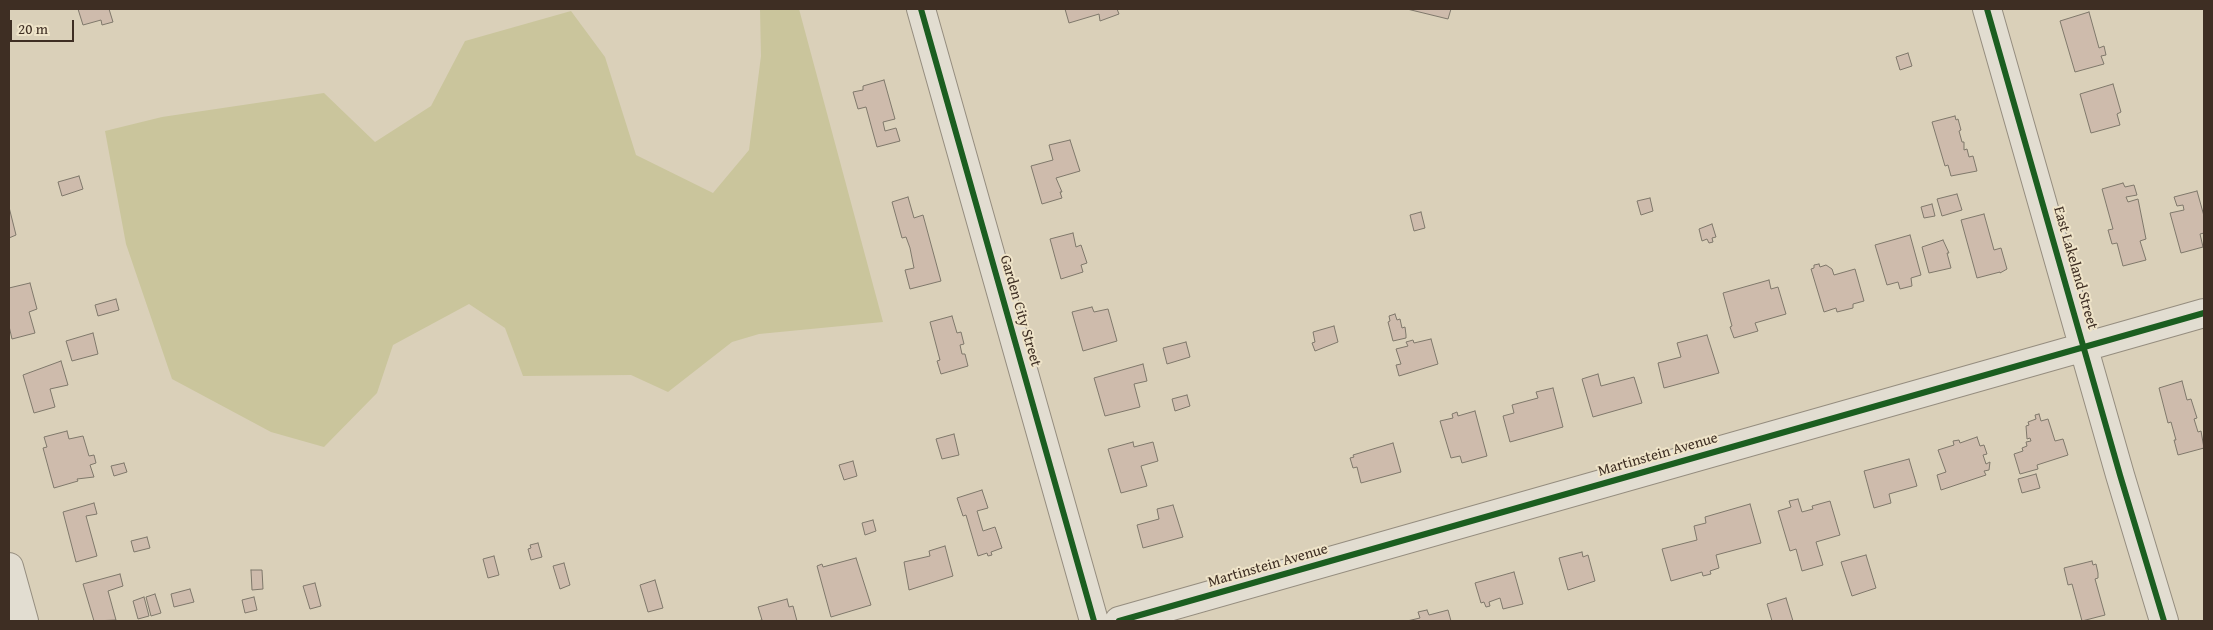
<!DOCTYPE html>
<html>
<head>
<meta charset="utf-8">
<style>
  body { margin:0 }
  #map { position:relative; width:2213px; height:630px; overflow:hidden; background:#dad0b9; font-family:"Gentium Book Plus",serif }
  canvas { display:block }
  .frame { position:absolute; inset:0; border:10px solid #3e2e23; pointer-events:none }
  .scale { position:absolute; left:10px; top:20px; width:64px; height:22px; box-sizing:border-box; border:2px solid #3e2e23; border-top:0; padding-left:6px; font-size:15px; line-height:18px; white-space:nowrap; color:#3e2e23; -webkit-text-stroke:4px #efe4c9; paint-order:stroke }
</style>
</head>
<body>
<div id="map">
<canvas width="2213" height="630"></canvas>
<div class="frame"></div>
<div class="scale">20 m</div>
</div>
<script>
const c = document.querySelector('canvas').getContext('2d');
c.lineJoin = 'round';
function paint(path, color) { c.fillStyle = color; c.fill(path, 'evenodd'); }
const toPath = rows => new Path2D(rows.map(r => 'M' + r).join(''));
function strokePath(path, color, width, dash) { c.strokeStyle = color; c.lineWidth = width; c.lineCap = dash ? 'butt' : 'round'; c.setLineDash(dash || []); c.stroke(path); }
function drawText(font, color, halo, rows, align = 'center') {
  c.font = font + ' "Gentium Book Plus",serif'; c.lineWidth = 4; c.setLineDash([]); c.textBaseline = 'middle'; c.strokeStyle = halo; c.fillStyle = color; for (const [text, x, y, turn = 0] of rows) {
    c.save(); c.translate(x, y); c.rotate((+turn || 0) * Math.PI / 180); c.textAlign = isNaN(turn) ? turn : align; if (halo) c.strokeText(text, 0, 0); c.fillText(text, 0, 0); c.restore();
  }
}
paint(toPath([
  [760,9,799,9,883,322,759,334,732,342,668,392,631,375,523,376,505,328,469,304,393,345,377,393,324,447,271,432,172,379,126,244,105,131,162,117,324,93,375,142,431,106,465,41,571,11,605,57,636,155,713,193,749,150,761,56]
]), '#cac59c');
const building = toPath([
  [78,9,109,9,113,22,102,25,101,20,83,25,78,9],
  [1065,9,1117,9,1119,14,1100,21,1099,14,1069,23,1065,9],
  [1407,9,1451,9,1448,19,1407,9],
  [2089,12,2099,48,2104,46,2106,55,2101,56,2104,64,2075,72,2060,21,2089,12],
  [1908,53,1912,66,1900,70,1896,57,1908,53],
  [884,80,895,119,883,122,885,131,896,128,900,141,877,147,866,107,858,109,853,92,863,90,863,86,884,80],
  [2113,84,2121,112,2117,114,2120,125,2091,133,2080,94,2113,84],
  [1955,116,1956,120,1958,119,1961,130,1959,131,1962,142,1964,142,1964,150,1967,149,1969,157,1973,156,1977,171,1951,176,1948,165,1945,166,1932,122,1955,116],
  [1070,140,1080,171,1056,178,1062,192,1060,192,1062,198,1042,204,1031,166,1053,160,1049,145,1070,140],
  [79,176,83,189,62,196,58,182,79,176],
  [2123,183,2125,187,2134,185,2137,195,2126,197,2128,202,2138,199,2146,239,2140,241,2146,260,2123,266,2117,243,2112,244,2108,230,2113,229,2102,189,2123,183],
  [2197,191,2204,216,2204,233,2200,234,2203,247,2181,253,2170,213,2184,210,2183,205,2177,206,2174,197,2197,191],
  [1957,194,1962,210,1942,216,1937,199,1957,194],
  [908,197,914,218,923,215,941,281,910,289,905,270,914,268,910,248,906,237,902,238,892,202,908,197],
  [1650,198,1653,211,1641,215,1637,201,1650,198],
  [1932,204,1935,216,1924,218,1921,207,1932,204],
  [9,207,16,235,9,238,9,207],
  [1421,212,1425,228,1414,231,1410,215,1421,212],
  [1984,214,1994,250,2001,248,2007,269,2000,273,2000,272,1977,278,1961,220,1984,214],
  [1712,224,1716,237,1712,238,1713,242,1709,243,1707,239,1702,241,1699,229,1712,224],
  [1073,233,1076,247,1081,245,1087,263,1081,265,1083,272,1061,279,1050,239,1073,233],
  [1910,235,1921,275,1911,278,1912,286,1900,289,1898,282,1887,285,1875,245,1910,235],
  [1943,240,1949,253,1947,253,1951,268,1929,273,1922,247,1943,240],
  [1819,264,1820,267,1826,265,1832,269,1834,275,1855,269,1864,301,1853,304,1853,308,1837,312,1836,308,1824,312,1811,269,1814,268,1814,265,1819,264],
  [1769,280,1771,289,1778,287,1786,314,1755,323,1758,331,1734,338,1730,327,1732,326,1723,293,1769,280],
  [30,283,37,309,29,312,35,333,12,339,9,326,9,288,30,283],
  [116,299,119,310,98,316,95,305,116,299],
  [1092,307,1094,312,1108,309,1117,341,1083,351,1072,312,1092,307],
  [1395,314,1397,320,1400,319,1402,328,1405,327,1406,335,1406,338,1393,341,1388,322,1390,321,1389,316,1395,314],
  [952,316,957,333,961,332,964,344,960,345,962,354,965,354,968,366,941,374,937,361,940,360,930,322,952,316],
  [1334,326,1338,342,1315,351,1312,343,1315,342,1313,332,1334,326],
  [93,333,98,354,72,361,66,341,93,333],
  [1707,335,1719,373,1664,388,1658,363,1681,357,1677,343,1707,335],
  [1431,339,1438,364,1399,376,1396,365,1401,364,1396,349,1408,346,1406,342,1413,340,1414,343,1431,339],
  [1186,342,1190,357,1167,364,1163,348,1186,342],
  [61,361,68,385,50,389,55,407,34,413,23,375,61,361],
  [1143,364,1147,381,1134,384,1140,407,1105,416,1094,378,1143,364],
  [1598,374,1601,386,1634,377,1642,403,1593,417,1582,379,1598,374],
  [2182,381,2187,400,2191,399,2197,418,2194,419,2198,432,2201,431,2204,448,2178,455,2174,440,2176,440,2171,422,2168,423,2159,388,2182,381],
  [1553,388,1563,427,1510,442,1503,416,1514,413,1512,405,1538,398,1536,392,1553,388],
  [1187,395,1190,406,1175,411,1172,399,1187,395],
  [1475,411,1487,456,1462,463,1460,456,1451,458,1440,421,1453,418,1452,414,1457,412,1458,416,1475,411],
  [2039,414,2041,421,2048,419,2055,441,2063,439,2068,455,2037,465,2038,469,2020,474,2014,454,2023,451,2022,448,2027,446,2026,442,2031,441,2030,438,2027,439,2026,426,2029,425,2028,422,2036,419,2035,415,2039,414],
  [67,431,69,439,83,436,89,456,94,455,96,463,90,465,94,477,77,479,78,481,54,488,43,448,47,447,44,437,67,431],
  [954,434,959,455,942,459,936,439,954,434],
  [1977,437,1980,446,1984,445,1987,454,1983,455,1986,464,1990,462,1989,470,1984,471,1986,475,1941,490,1937,475,1946,472,1938,450,1954,445,1953,441,1959,440,1960,443,1977,437],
  [1133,442,1134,447,1153,442,1158,461,1141,466,1147,486,1121,493,1108,449,1133,442],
  [1393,443,1401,472,1361,483,1357,467,1353,468,1350,458,1354,457,1353,455,1393,443],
  [1909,459,1917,486,1889,494,1891,503,1874,508,1864,471,1909,459],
  [853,461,857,476,844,480,839,465,853,461],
  [124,463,127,472,114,476,111,466,124,463],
  [2036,474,2040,488,2022,493,2018,479,2036,474],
  [982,490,988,508,977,511,983,531,995,527,1002,548,991,552,992,555,988,556,987,553,978,556,966,515,963,516,957,498,982,490],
  [1798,499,1802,512,1813,509,1812,506,1830,501,1840,535,1816,542,1823,565,1802,571,1796,549,1790,551,1778,511,1791,507,1789,501,1798,499],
  [94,503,97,514,86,516,97,556,76,562,63,512,94,503],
  [1750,504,1761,543,1716,555,1719,568,1710,571,1711,574,1703,576,1702,572,1671,581,1662,549,1697,540,1694,526,1706,523,1705,517,1750,504],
  [1173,505,1183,537,1143,548,1137,525,1159,519,1157,509,1173,505],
  [873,520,876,531,865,535,862,523,873,520],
  [147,537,150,548,134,552,131,541,147,537],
  [538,543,542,557,531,560,528,549,531,548,530,545,538,543],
  [945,546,953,576,909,590,904,562,930,556,929,551,945,546],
  [1582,552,1583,557,1588,555,1595,581,1568,590,1559,558,1582,552],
  [1866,555,1876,588,1852,596,1841,562,1866,555],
  [494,556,499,575,488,578,483,559,494,556],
  [856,558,871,605,831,617,817,566,822,564,823,567,856,558],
  [2092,561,2093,565,2096,564,2098,573,2098,578,2095,579,2105,615,2082,621,2072,584,2068,585,2064,568,2092,561],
  [564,563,570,585,560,589,553,566,564,563],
  [251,570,262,570,263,589,252,590,251,570],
  [1514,572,1523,604,1503,609,1500,598,1489,602,1490,606,1486,607,1484,602,1481,603,1475,583,1514,572],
  [120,574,123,586,108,591,116,620,94,621,83,584,120,574],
  [655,580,663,608,648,612,640,585,655,580],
  [315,583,321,606,310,609,303,586,315,583],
  [190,589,194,602,174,607,171,594,190,589],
  [155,594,161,613,151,616,146,597,155,594],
  [144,597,149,616,138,619,133,601,144,597],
  [254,597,257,610,245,613,242,600,254,597],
  [1786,598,1793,621,1772,621,1767,604,1786,598],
  [787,599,789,607,793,606,797,621,757,621,762,620,758,607,787,599],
  [1427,610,1429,615,1448,610,1451,621,1407,621,1420,618,1418,612,1427,610]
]);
paint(building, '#cebbac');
strokePath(building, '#7f786b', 1);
const minor = toPath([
  [921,9,1094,621],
  [1987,9,2120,475,2164,621],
  [9,567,24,621],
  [1119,621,2204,313]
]);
strokePath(minor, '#958d7f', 30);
strokePath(minor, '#e2ddd1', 28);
strokePath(toPath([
  [921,9,1094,621],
  [1987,9,2120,475,2164,621],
  [1119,621,2204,313]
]), '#1b5e20', 6);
drawText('15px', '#3e2e23', '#efe4c9', [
  ["East Lakeland Street",2075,268,74],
  ["Garden City Street",1020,311,74],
  ["Martinstein Avenue",1658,455,-16],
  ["Martinstein Avenue",1268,566,-16]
]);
</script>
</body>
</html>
